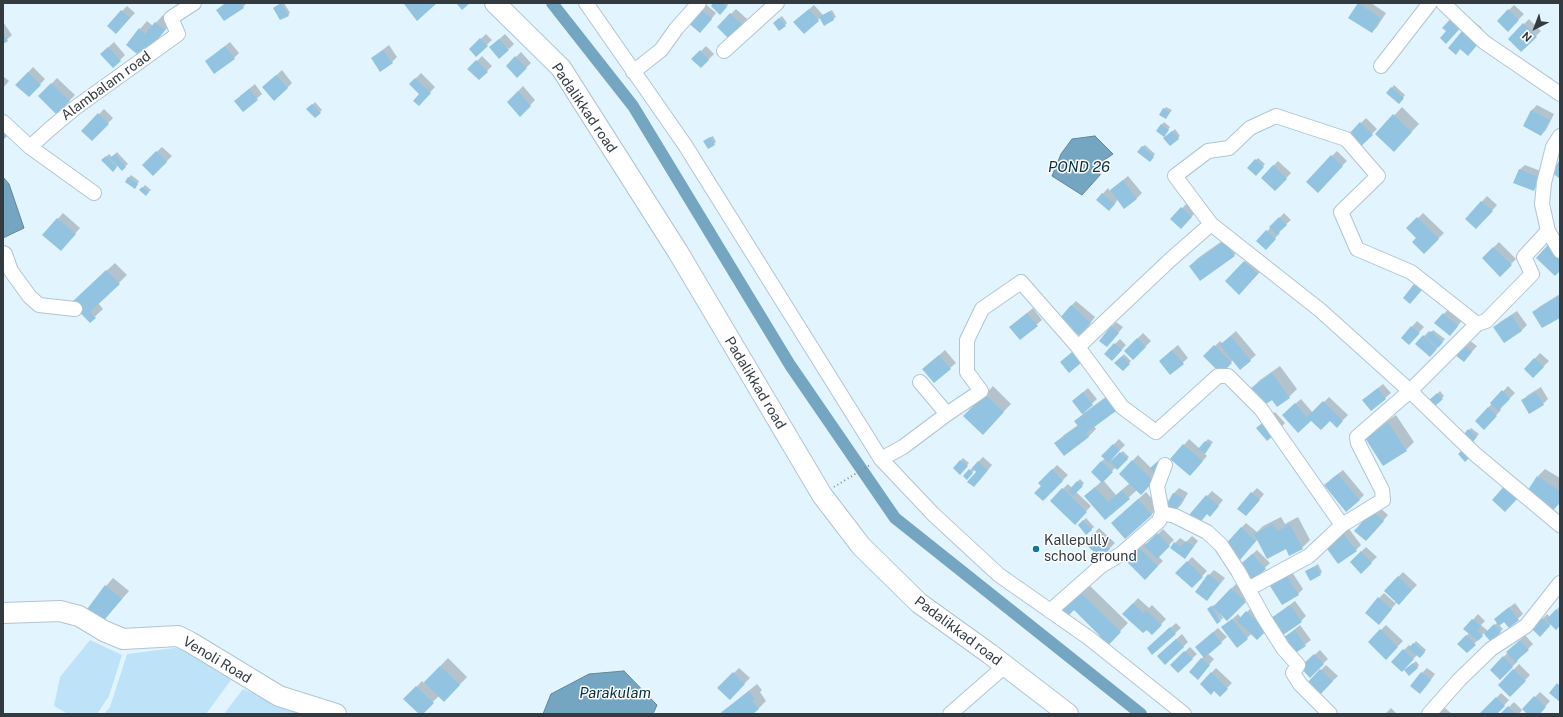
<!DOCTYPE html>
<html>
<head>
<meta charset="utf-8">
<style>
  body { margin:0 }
  #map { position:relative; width:1563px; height:717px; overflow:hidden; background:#e2f4fe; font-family:"Public Sans",sans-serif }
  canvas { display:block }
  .frame { position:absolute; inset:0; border:4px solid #333b41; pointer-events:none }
  .north { position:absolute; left:1515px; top:8px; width:40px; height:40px; -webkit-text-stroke:3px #fefefe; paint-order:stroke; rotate:222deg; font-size:11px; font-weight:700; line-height:16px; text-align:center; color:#333b41 }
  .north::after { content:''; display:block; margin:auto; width:14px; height:18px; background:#333b41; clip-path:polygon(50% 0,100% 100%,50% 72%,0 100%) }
</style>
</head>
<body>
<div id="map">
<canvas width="1563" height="717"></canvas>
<div class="frame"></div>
<div class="north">N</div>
</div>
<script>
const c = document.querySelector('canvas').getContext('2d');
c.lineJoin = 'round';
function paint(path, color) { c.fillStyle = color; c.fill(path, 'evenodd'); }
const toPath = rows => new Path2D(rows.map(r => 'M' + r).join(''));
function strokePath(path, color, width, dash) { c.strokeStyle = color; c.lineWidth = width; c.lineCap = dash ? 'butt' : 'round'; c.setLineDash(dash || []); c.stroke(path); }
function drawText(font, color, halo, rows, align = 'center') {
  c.font = font + ' "Public Sans",sans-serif'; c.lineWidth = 3; c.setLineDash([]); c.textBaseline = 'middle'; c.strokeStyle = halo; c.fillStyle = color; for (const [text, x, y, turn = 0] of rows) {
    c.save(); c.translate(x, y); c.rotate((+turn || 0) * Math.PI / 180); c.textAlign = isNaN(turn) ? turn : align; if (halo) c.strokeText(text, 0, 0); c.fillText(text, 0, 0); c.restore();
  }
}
paint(toPath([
  [90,640,122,655,109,696,97,714,68,714,54,706,60,677],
  [182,647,231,680,206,714,104,714,110,707,127,654],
  [243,689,302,714,224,714]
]), '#bee3f9');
const water = toPath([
  [1095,136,1113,154,1100,163,1100,175,1082,195,1052,176,1061,154,1072,139,1095,136],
  [3,177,9,184,24,228,3,238,3,177],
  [624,671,657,705,653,714,543,714,551,694,589,674,624,671]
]);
paint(water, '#74a5c1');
strokePath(water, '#60859b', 1);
paint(toPath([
  [225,3,247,3,243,7,218,10],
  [284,3,290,13,288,15,275,8],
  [704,3,716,13,705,27,687,21],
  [715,3,727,3,728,5,720,13],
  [1359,3,1371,3,1386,13,1377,27,1372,32,1349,18],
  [814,5,823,15,832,10,836,17,824,25,820,18,804,33,800,17],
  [1514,5,1524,14,1508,30,1498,21],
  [127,6,135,13,116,33,122,11],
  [736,9,747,19,729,38,718,27],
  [163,15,172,22,150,49,140,29,147,21,153,26],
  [782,16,787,23,785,25,776,21],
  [1529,19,1541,31,1521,51,1509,39],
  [1473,21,1482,28,1456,53,1468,26],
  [3,22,12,35,3,43],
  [486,34,492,40,476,55,470,49],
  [505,34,514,44,509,49,496,42],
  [114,42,125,55,120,60,101,54],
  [230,42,239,53,234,58,206,61],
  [389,45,397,57,392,62,372,58],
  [706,46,714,54,701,67,693,59],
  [521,52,531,63,517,76,507,66],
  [482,56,492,66,479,79,469,69],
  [33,67,45,79,29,96,17,84],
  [282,70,292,83,287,88,269,82],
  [421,73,435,87,419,104,421,94,410,84],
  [3,76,9,81,3,88],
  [57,78,75,95,57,113,40,96],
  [255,84,262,94,243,111,240,96],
  [1394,85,1405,95,1399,102,1388,93],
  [523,86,535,100,520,116,508,102],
  [315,102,322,110,315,117,308,109],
  [1537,105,1554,114,1546,130,1541,135,1524,126,1532,110],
  [1166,107,1172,110,1166,118,1164,109],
  [1402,107,1419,124,1402,142,1377,134],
  [104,109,113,118,92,140,83,131],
  [1366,118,1377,129,1358,148,1347,137],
  [1164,122,1170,127,1166,133,1157,130],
  [1175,129,1180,136,1178,138,1165,138],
  [713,136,716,142,714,144,707,139],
  [1145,145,1155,154,1152,158,1142,147],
  [162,147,172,156,153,175,143,165],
  [1337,151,1347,161,1317,191,1307,181],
  [117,152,128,164,122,169,118,165,113,170,103,160,109,154,112,157],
  [1258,158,1265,164,1256,174,1248,168],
  [1278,161,1291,173,1275,190,1273,166],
  [1525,165,1543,172,1538,185,1533,190,1519,170],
  [131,175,139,181,137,185,126,181],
  [1128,176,1142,193,1137,198,1124,207,1118,199,1114,205,1097,200,1108,188,1110,191],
  [145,185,151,190,146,194,141,190],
  [1487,196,1497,205,1481,223,1466,219],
  [1187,203,1196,212,1181,227,1172,219],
  [63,213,80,228,66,244,44,235],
  [1284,213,1291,220,1278,231,1280,233,1266,248,1258,241],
  [1423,213,1444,233,1424,253,1418,238,1408,228],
  [1232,234,1242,247,1234,255,1190,266,1198,258],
  [1499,242,1516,259,1500,275,1483,258],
  [1250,257,1263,269,1239,293,1226,281],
  [115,263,127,275,98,303,103,309,90,321,80,295],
  [1560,294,1560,316,1534,312,1539,307],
  [1076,301,1095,317,1085,330,1071,306],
  [1033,308,1042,320,1020,339,1016,322],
  [1449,308,1462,320,1455,330,1444,314],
  [1517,311,1527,325,1522,330,1504,342,1495,328,1500,322],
  [1417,321,1424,327,1414,338,1403,337],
  [1116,322,1123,327,1112,341,1111,327],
  [1433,330,1445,339,1430,356,1417,343,1429,331,1431,333],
  [1236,331,1256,355,1240,369,1233,360,1221,372,1205,356,1220,341,1222,343],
  [1143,333,1151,341,1133,359,1125,351],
  [1120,339,1126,345,1117,355,1115,344],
  [1469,340,1477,346,1464,361,1456,355],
  [1178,345,1188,358,1171,373,1165,356],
  [945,350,956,363,934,382,929,364],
  [1540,353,1549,361,1533,377,1525,369],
  [1124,354,1131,361,1123,370,1116,363],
  [1280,366,1297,389,1289,397,1272,399,1252,388,1260,380],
  [1383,384,1391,393,1371,410,1369,395],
  [993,386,1011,404,983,433,965,416],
  [1508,386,1515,393,1500,408,1501,410,1484,428,1476,421],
  [1541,387,1548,399,1543,404,1522,401,1528,395],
  [1088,388,1097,399,1084,411,1085,412,1114,391,1123,403,1115,411,1094,426,1096,429,1088,437,1056,443,1064,435,1078,425,1076,421,1083,414,1073,401],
  [1440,391,1444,396,1433,407,1429,402],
  [1329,397,1348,415,1337,426,1330,420,1312,420,1288,410,1301,399,1313,413],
  [1275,412,1285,423,1280,428,1263,423],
  [1396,415,1414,442,1406,450,1366,438,1374,430],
  [1471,428,1479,434,1472,442,1462,438],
  [1119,439,1125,445,1110,460,1112,461,1123,451,1129,457,1117,468,1116,467,1103,480,1116,495,1130,483,1120,474,1138,455,1151,468,1160,460,1163,463,1158,475,1137,490,1105,519,1093,489,1102,481,1092,472,1105,458,1103,456],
  [1189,439,1200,449,1208,439,1213,442,1204,453,1207,456,1195,470,1184,445],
  [983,457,992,465,979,481,978,471,975,469,969,477,964,476],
  [963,458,969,463,960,473,954,468],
  [1057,465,1068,475,1043,500,1042,486,1039,483],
  [1545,469,1560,478,1560,503,1553,510,1538,476],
  [1343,470,1364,495,1359,500,1330,480],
  [1080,479,1084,483,1076,492,1091,506,1075,523,1051,500,1068,484,1072,488],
  [1179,488,1188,493,1181,505,1176,510,1167,505,1174,493],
  [1257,488,1264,494,1251,510,1252,493],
  [1212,491,1223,500,1215,510,1207,496],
  [1146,492,1159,507,1151,515,1112,523],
  [1378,506,1388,515,1371,535,1356,531],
  [1281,517,1285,524,1298,517,1310,540,1302,548,1286,548,1258,539,1245,553,1241,528,1246,523,1257,532,1263,526],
  [1086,518,1094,527,1087,533,1079,525],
  [1099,528,1115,543,1101,557,1086,542],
  [1163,529,1174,540,1158,556,1163,561,1145,578,1127,561,1145,543,1147,545],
  [1349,529,1361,545,1356,550,1332,541],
  [1192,536,1198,541,1185,558,1175,543,1180,538,1186,542],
  [1366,547,1377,557,1361,572,1351,562],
  [1257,550,1270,563,1249,583,1236,569],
  [1192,557,1207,571,1192,587,1177,573],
  [1318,564,1322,572,1320,574,1306,571],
  [1214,570,1225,578,1207,600,1209,575],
  [1292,572,1303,589,1298,594,1271,587,1276,581],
  [1403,572,1417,585,1398,604,1397,602,1384,618,1379,598,1384,593,1395,603,1396,601,1385,591],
  [113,578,129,591,100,624,106,586],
  [1087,583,1128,623,1103,649,1102,636,1074,609,1067,616],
  [1237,583,1250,596,1227,619,1219,613,1223,618,1221,620,1210,607,1214,605,1214,606],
  [1138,598,1149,608,1152,605,1166,619,1152,634,1124,614],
  [1295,601,1306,616,1301,621,1272,618],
  [1515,603,1523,614,1509,627,1504,621,1499,625,1503,629,1491,640,1484,633,1467,652,1459,644,1469,633,1465,629,1478,614,1485,621,1481,625,1488,631,1498,622,1501,614],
  [1560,606,1560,625,1551,624,1540,635,1533,629,1547,614,1550,617],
  [1252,607,1271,625,1251,634,1247,638,1222,628,1238,614,1241,618],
  [1176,623,1181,628,1152,653,1153,643],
  [1300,625,1311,640,1291,655,1281,640],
  [1386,625,1403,641,1386,658,1369,642],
  [1218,628,1227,637,1208,654,1214,659,1202,673,1190,672,1204,656,1196,647],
  [1182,634,1188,642,1183,647,1163,651],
  [1525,635,1533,644,1517,660,1518,661,1500,679,1491,670],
  [1416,641,1426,650,1422,655,1417,655,1402,670,1404,650,1409,645,1411,647],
  [1190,647,1197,654,1178,672,1171,665],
  [1320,650,1328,659,1310,676,1301,667],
  [448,658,467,677,444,701,439,696,420,714,405,699,422,681,424,683],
  [1416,661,1419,665,1417,668,1408,668],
  [1519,664,1530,675,1510,696,1499,685],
  [1326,665,1338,676,1319,694,1308,683],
  [739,668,750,678,730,698,719,688],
  [1216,668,1232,683,1220,695,1214,690,1201,684],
  [1427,668,1435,674,1425,688,1422,673],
  [757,684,762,690,760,692,766,701,758,709,752,714,720,714],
  [1540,692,1550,701,1539,714,1529,714,1523,709,1519,714,1502,714,1514,702,1522,710],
  [1501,693,1509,700,1496,714,1481,714],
  [1391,708,1397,714,1385,714],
  [1445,708,1452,714,1439,714]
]), '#0003');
strokePath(toPath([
  [552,3,633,106,790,365,895,518,1141,714]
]), '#74a5c1', 12);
paint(toPath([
  [226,3,241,3,244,8,224,21,216,10],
  [281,3,289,16,280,20,273,8],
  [405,3,437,3,417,21,404,4],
  [456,3,470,3,462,10],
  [713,3,722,3,727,7,720,15,711,6],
  [1358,3,1381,18,1372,33,1348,18],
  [698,7,712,19,700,33,686,21],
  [809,9,819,21,804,34,793,22],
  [1508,9,1519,20,1508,32,1497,21],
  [121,10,130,18,116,34,107,26],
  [830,11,834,20,824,26,819,17],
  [730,13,743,25,729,39,717,27],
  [1454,15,1464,24,1446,44,1440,38,1446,31,1442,28],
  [779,18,786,26,779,31,773,23],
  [155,22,165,30,142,58,126,45,139,28,145,34],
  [1523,23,1537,37,1521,52,1508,39],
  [1467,25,1478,44,1468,56,1460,49,1456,55,1448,48],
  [3,34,8,41,3,44],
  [480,38,488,46,476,57,469,49],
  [499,39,509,50,499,59,489,47],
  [225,46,235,59,214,74,205,61],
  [108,47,121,61,113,68,100,54],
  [383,50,393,63,380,72,371,58],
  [700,50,709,60,701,68,691,59],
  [515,56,527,68,517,78,506,66],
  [476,60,488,72,479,80,467,69],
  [28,72,41,85,29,97,15,85],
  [276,75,288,88,274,101,262,87],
  [415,78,431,93,419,106,413,101,419,94,409,84],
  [51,83,70,101,57,115,38,96],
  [1391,87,1404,98,1399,104,1386,93],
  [249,89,258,100,243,112,234,101],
  [518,91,531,106,520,117,507,102],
  [312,104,321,113,315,118,306,109],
  [1163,108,1170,112,1166,119,1159,115],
  [1531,110,1550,120,1541,136,1523,126],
  [98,113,109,124,92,141,81,131],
  [1393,114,1412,132,1394,152,1375,134],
  [1360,122,1373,135,1358,149,1346,137],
  [3,124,11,132,3,140],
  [1161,124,1169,130,1164,137,1156,131],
  [1172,131,1179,139,1170,146,1163,138],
  [710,137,715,145,708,149,703,141],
  [1142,146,1154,157,1150,162,1137,152],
  [156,151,167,162,153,176,142,165],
  [115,154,126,167,122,171,110,158],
  [1331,155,1343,166,1318,193,1306,182],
  [106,156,117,167,113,172,101,160],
  [1255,159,1264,167,1256,176,1247,168],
  [1560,160,1560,179,1551,172],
  [1273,165,1287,179,1275,191,1261,178],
  [1519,169,1539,177,1534,191,1513,183],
  [128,177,138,184,135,189,125,182],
  [1123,180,1137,199,1124,209,1110,190],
  [142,187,149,192,146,196,139,190],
  [1102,193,1115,204,1109,211,1096,200],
  [1481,201,1493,211,1476,229,1465,219],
  [1181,207,1192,217,1181,229,1170,219],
  [1279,217,1287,225,1276,235,1269,227],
  [1417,217,1439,239,1424,254,1412,242,1416,238,1406,228],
  [57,218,76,234,61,251,42,235],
  [1266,230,1276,239,1266,250,1256,241],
  [1554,238,1560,245,1553,253,1560,260,1560,271,1555,276,1536,258],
  [1224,241,1235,256,1200,281,1189,266],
  [1493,247,1512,265,1500,277,1482,258],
  [1244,261,1258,274,1239,295,1225,281],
  [106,270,120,284,90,312,96,318,90,323,71,303],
  [1414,284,1422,290,1410,304,1403,298],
  [1558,296,1560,300,1560,318,1542,328,1532,312],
  [1071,305,1091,323,1080,336,1059,319],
  [1027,313,1038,326,1020,340,1009,327],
  [1443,313,1458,326,1450,336,1434,323],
  [1512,315,1522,331,1504,343,1493,327],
  [1111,326,1119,333,1107,347,1099,341],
  [1411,326,1420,333,1409,345,1401,338],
  [1431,331,1443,342,1438,348,1426,337],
  [1423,335,1437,349,1430,357,1415,344],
  [1231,336,1251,361,1240,370,1220,345],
  [1137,338,1146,347,1133,360,1124,351],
  [1114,343,1122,350,1112,361,1104,354],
  [1214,345,1232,363,1221,374,1203,356],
  [1463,345,1472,352,1464,362,1455,355],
  [1172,350,1184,364,1170,375,1159,361],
  [1072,352,1081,363,1069,373,1060,362],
  [939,355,951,369,934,383,922,369],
  [1122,356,1130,364,1123,371,1114,363],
  [1534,358,1544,367,1533,378,1524,369],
  [1272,373,1290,398,1277,407,1272,400,1263,406,1251,388],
  [1378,388,1386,399,1371,411,1362,400],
  [1502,390,1510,399,1498,411,1490,403],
  [1083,392,1093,405,1082,414,1072,401],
  [1536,392,1544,405,1529,414,1521,400],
  [1437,393,1443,399,1433,408,1427,402],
  [985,394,1004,412,983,435,963,416],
  [1106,398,1116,411,1086,433,1089,437,1064,456,1054,443,1078,426,1074,421],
  [1323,401,1343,421,1337,428,1330,421,1321,430,1311,421,1298,433,1282,415,1295,403,1307,417],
  [1488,407,1497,416,1484,430,1475,421],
  [1270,417,1281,429,1267,441,1256,428],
  [1388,422,1407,451,1383,466,1365,438],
  [1468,429,1477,437,1470,445,1461,438],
  [1205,441,1211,445,1205,454,1198,449],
  [1113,444,1120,450,1109,463,1101,456],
  [1183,444,1203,461,1190,476,1170,459],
  [1464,448,1472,455,1465,462,1458,454],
  [1120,452,1128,459,1117,470,1110,462],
  [960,460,968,466,960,475,953,468],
  [1132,460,1154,481,1141,495,1119,474],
  [978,461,988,470,974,487,967,482,976,472,972,468],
  [1101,461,1113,472,1102,483,1091,472],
  [1158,461,1162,466,1154,473,1150,468],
  [969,469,973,473,967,480,963,476],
  [1052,469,1063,481,1043,501,1034,493,1041,486,1038,483],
  [1338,474,1360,500,1346,512,1324,485],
  [1537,476,1560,491,1560,501,1553,511,1526,493],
  [1077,481,1083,486,1073,496,1068,491],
  [1506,484,1519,497,1505,512,1492,500],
  [1095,487,1108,502,1122,490,1130,499,1105,520,1084,496],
  [1062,488,1087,512,1075,525,1050,501],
  [1251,492,1260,500,1246,516,1237,509],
  [1173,493,1183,498,1176,511,1166,505],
  [1206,495,1219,506,1210,517,1207,514,1199,524,1189,515],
  [1138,499,1152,515,1125,539,1111,523],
  [1372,511,1384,521,1366,541,1354,531],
  [1083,520,1092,530,1086,535,1078,525],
  [1273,524,1277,531,1290,524,1303,549,1289,556,1286,549,1267,559,1254,534],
  [1241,527,1256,541,1240,560,1224,546],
  [1094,533,1110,549,1101,558,1084,543],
  [1157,533,1170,546,1157,559,1144,546],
  [1343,533,1357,551,1338,564,1325,546],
  [1186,541,1194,546,1185,559,1170,548,1174,542,1181,547],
  [1139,548,1158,566,1145,580,1126,561],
  [1361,551,1372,563,1361,574,1350,562],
  [1252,554,1266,569,1249,584,1235,569],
  [1187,561,1203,577,1192,588,1175,573],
  [1316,566,1321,575,1310,581,1305,571],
  [1208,574,1220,583,1207,601,1195,592],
  [1287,576,1299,595,1282,605,1270,586],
  [1398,576,1412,590,1399,605,1384,591],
  [105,585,122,599,100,625,85,612],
  [1231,588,1246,602,1227,621,1213,607],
  [1078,590,1121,632,1103,651,1094,642,1100,636,1074,610,1067,617,1059,610],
  [1378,597,1392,609,1379,625,1365,613],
  [1133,603,1143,613,1146,610,1162,625,1152,635,1147,630,1143,633,1122,614],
  [1290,605,1302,622,1283,635,1271,618],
  [1211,606,1221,621,1217,624,1207,609],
  [1509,607,1519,620,1509,628,1504,622,1499,626,1494,619],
  [1556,609,1560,613,1560,626,1556,630,1546,620],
  [1246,611,1267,630,1257,640,1237,621],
  [1542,618,1550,626,1540,637,1532,629],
  [1232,619,1248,639,1237,648,1221,627],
  [1472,619,1481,626,1477,631,1483,636,1478,641,1463,629],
  [1494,624,1501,632,1491,642,1484,634],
  [1170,627,1176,634,1152,655,1147,648],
  [1380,629,1398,647,1386,660,1368,642],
  [1295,630,1306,646,1291,656,1279,640],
  [1213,632,1222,643,1204,658,1195,647],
  [1466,635,1476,645,1467,653,1457,644],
  [1176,639,1184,647,1165,665,1157,656],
  [1520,640,1529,650,1515,662,1506,652],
  [1413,643,1425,652,1420,658,1408,649],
  [1403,649,1414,659,1402,672,1391,662],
  [1184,651,1193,659,1178,673,1170,665],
  [1314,654,1324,664,1310,678,1300,667],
  [1503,656,1513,667,1500,680,1490,670],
  [1201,658,1210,665,1198,680,1189,672],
  [1413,663,1418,668,1409,676,1404,670],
  [440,666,460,685,444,702,424,682],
  [1320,669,1333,681,1319,696,1307,683],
  [1513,669,1526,681,1510,697,1498,685],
  [733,672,745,684,730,700,717,688],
  [1211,672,1228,689,1220,697,1214,691,1211,695,1200,684],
  [1421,672,1431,680,1420,694,1410,686],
  [1557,683,1560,686,1560,702,1549,693],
  [416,686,434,703,423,714,419,714,403,699],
  [749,691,755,699,752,701,759,709,753,714,719,714],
  [1534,696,1546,707,1540,714,1527,714,1522,709],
  [1496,697,1505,706,1497,714,1479,714],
  [1508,706,1516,714,1500,714]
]), '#92c4e1');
const street = toPath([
  [586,3,685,145,881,459,933,514,999,575,1089,638,1184,714],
  [1443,3,1484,42,1560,94],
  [724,51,777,3],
  [1381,66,1430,3],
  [633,72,661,50,676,29,699,3],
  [3,122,30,147,94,193],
  [1560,136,1553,147,1544,183,1542,204,1548,231,1560,251],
  [30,147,51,128,75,108,178,34,171,18,194,3],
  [1211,224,1320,310,1410,391,1476,455,1560,525],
  [3,253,5,254,11,271,30,297,39,305,75,309],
  [1078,347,1122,407,1156,432,1218,376,1228,376,1261,409,1342,525],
  [920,382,947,414],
  [881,459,903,447,947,414,981,391,967,372,967,340,982,309,1021,282,1078,347,1170,260,1211,224,1175,176,1208,151,1229,148,1250,128,1276,116,1346,139,1378,176,1341,212,1357,249,1411,272,1477,324,1486,321,1532,274,1524,257,1548,231],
  [1162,513,1157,486,1165,465],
  [1248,589,1309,556,1342,525,1383,500,1382,490,1358,443,1357,437,1410,391,1477,324],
  [1050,611,1101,566,1121,554,1159,521,1162,513,1175,516,1207,532,1221,545,1238,571,1264,618,1283,648,1298,665,1293,673,1300,684,1330,714],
  [950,714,1005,666],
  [1429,714,1459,680,1491,649,1526,626,1560,583]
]);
const secondary = toPath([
  [495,3,561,68,678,252,822,495,861,546,919,603,990,654,1068,714],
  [3,613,60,611,79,616,104,631,123,639,178,636,190,642,279,696,336,714]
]);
strokePath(street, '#b0c5d2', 16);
strokePath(secondary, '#b0c5d2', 22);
strokePath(toPath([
  [834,487,870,465]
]), '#838f97', 2, [1, 3]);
strokePath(street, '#fff', 14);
strokePath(secondary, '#fff', 20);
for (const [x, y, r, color] of [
  [1036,549,4,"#0f77a2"]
]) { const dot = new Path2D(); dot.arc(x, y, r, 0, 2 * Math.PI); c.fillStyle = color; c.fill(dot); strokePath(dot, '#fefefe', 1.5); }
drawText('14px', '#333b41', '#fefefe', [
  ["Alambalam road",106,86,-36],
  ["Padalikkad road",584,108,56],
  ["Padalikkad road",755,383,59],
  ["Padalikkad road",958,631,37],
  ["Venoli Road",217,660,31]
]);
drawText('14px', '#333b41', '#fefefe', [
  ["Kallepully",1044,541],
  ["school ground",1044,557]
], 'left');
drawText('italic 15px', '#053145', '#fefefe', [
  ["POND 26",1079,167],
  ["Parakulam",615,693]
]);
</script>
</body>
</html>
